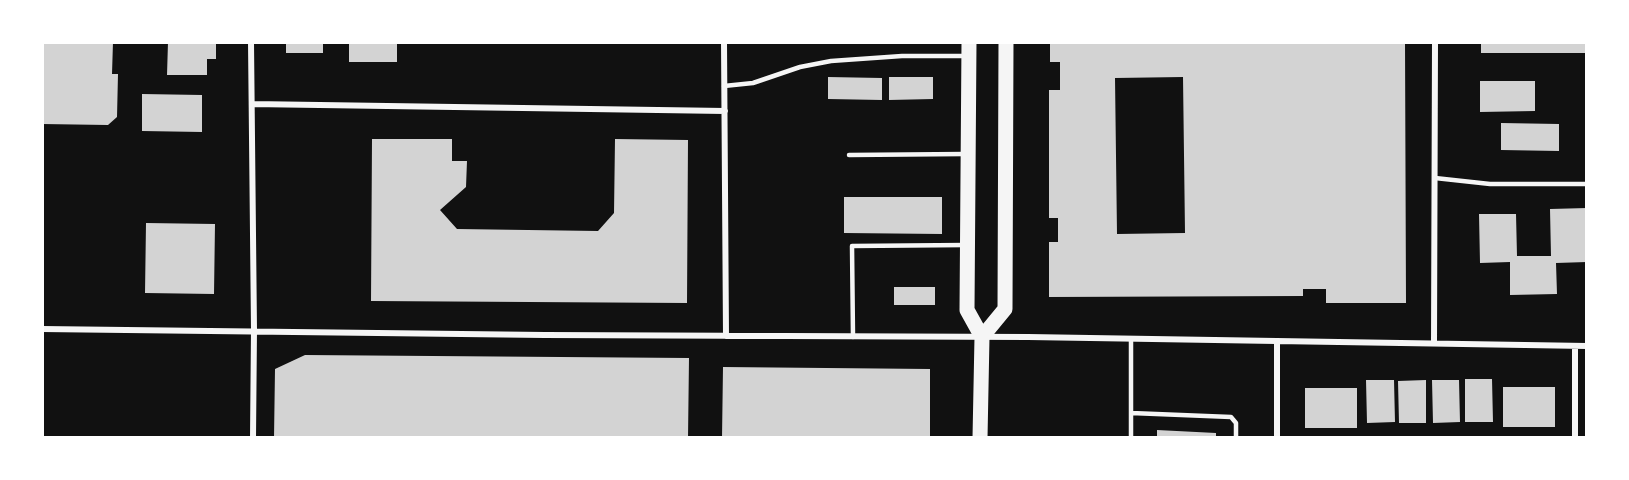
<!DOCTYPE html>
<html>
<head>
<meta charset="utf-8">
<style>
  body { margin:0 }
  #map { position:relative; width:1629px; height:480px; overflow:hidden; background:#111; font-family:Quicksand,sans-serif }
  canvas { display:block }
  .frame { position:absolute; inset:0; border:44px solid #fff; pointer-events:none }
</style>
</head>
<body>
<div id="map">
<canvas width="1629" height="480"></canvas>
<div class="frame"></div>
</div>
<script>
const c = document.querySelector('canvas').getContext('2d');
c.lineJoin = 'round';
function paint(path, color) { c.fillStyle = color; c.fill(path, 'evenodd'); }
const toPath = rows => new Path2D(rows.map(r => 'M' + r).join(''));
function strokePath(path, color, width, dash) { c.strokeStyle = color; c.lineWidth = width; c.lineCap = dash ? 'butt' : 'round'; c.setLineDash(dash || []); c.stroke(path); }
paint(toPath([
  [42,42,113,42,112,74,118,74,117,117,108,125,42,124],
  [168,42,216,42,216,59,207,59,207,75,167,75],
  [286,42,323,42,323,53,286,53],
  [349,42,397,42,397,62,349,62],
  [1050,42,1405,42,1406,303,1326,303,1326,289,1303,289,1303,296,1049,297,1049,242,1058,242,1058,218,1049,218,1049,90,1060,90,1060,62,1050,62],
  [1183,77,1185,233,1117,234,1115,78],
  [1481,42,1587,42,1587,53,1481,53],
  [828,77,882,78,882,100,828,99],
  [889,77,933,77,933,99,889,100],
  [1480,81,1535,81,1535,111,1480,112],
  [142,94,202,95,202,132,142,131],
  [1501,123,1559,124,1559,151,1501,150],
  [372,139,452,139,452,161,467,161,466,187,440,210,457,229,598,231,614,213,615,139,688,140,687,303,371,301],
  [844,197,942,197,942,234,844,233],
  [1587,208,1587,262,1556,263,1557,294,1510,295,1510,262,1480,263,1479,214,1516,214,1517,256,1551,256,1550,209],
  [146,223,215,224,214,294,145,293],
  [894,287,935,287,935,305,894,305],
  [305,355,689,358,688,438,274,438,275,369],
  [723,367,930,369,930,438,722,438],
  [1465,379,1492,379,1493,422,1465,422],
  [1366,380,1394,380,1395,422,1367,423],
  [1426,380,1426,423,1399,423,1398,381],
  [1432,380,1459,380,1460,422,1433,423],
  [1503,387,1555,387,1555,427,1503,427],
  [1305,388,1357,388,1357,428,1305,428],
  [1157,430,1216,433,1216,438,1157,438]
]), '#d3d3d3');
strokePath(toPath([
  [724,86,753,83,800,67,831,61,902,56,966,56],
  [849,155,965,154],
  [1435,178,1490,184,1587,184],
  [853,337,852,246,966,245],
  [1131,413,1231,417,1236,423,1236,438],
  [1131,438,1131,339]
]), '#f5f5f5', 4.5);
strokePath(toPath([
  [251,42,254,330,253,438],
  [724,42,726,336],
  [252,104,725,111],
  [42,329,545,335,1028,337,1587,346],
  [1277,342,1277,438],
  [1434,343,1435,42],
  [1575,438,1575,347]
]), '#f5f5f5', 6);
strokePath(toPath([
  [969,42,967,310,982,337,980,438],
  [982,337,1005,309,1006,42]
]), '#f5f5f5', 15);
</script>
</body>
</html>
